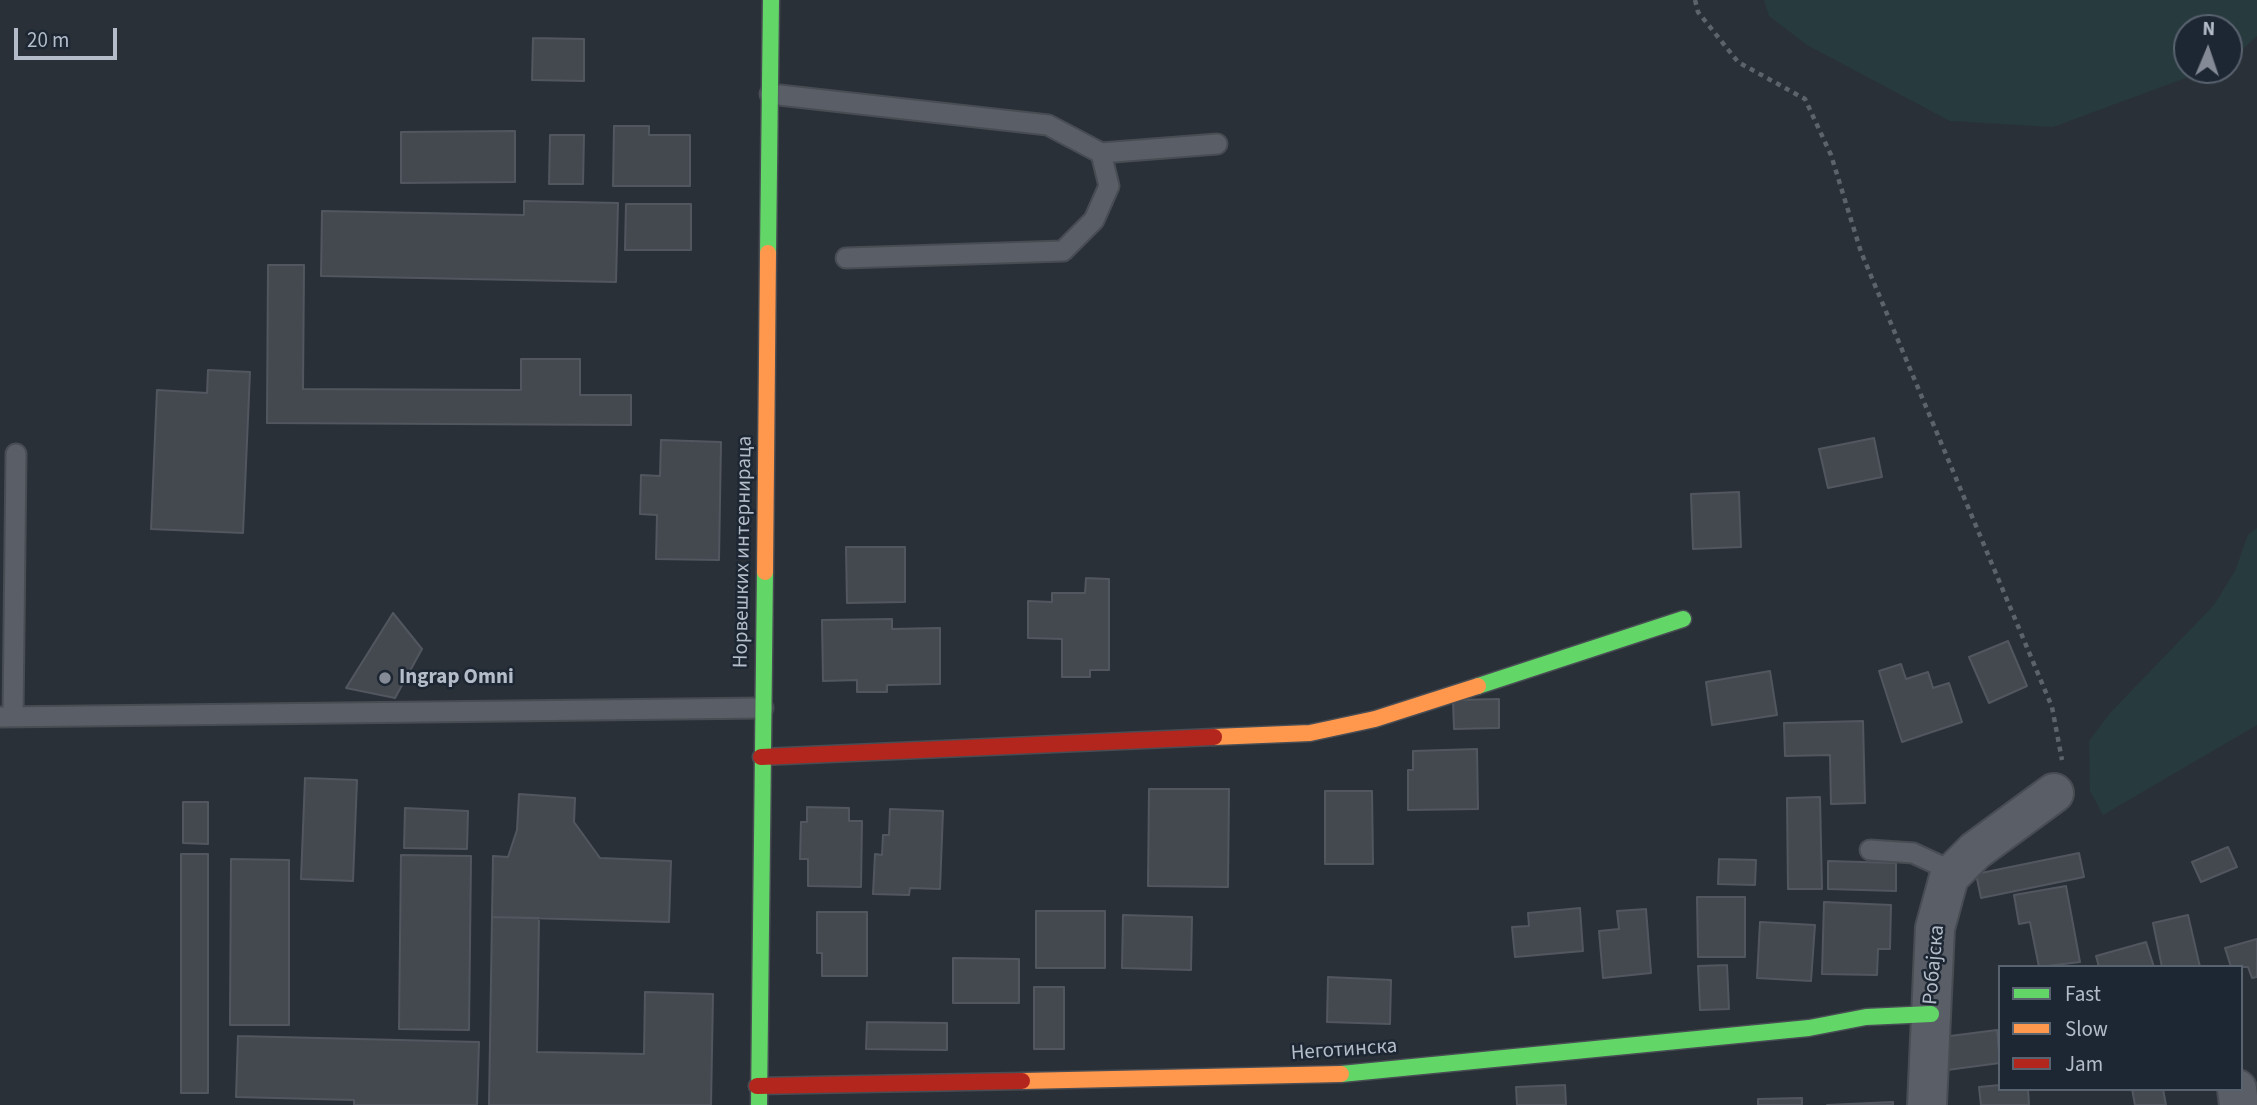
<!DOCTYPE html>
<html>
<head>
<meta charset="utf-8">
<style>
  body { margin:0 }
  #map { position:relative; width:2257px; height:1105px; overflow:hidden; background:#2a3038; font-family:"Source Sans 3",sans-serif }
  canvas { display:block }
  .legend { position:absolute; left:1998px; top:965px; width:245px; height:126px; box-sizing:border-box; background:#1d2633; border:2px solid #59626f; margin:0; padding:9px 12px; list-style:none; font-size:21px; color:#b4bcc9 }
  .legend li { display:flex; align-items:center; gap:14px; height:35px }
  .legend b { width:35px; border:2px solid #59626f }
  .north { position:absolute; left:2173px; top:14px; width:70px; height:70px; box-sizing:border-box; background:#1d2633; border:2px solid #59626f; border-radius:50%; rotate:2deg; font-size:19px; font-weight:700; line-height:28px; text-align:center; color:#b4bcc9 }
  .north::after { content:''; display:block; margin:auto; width:24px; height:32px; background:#848b96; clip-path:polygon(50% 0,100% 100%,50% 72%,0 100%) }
  .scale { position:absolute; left:14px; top:28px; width:103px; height:32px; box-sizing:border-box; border:4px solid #b4bcc9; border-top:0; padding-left:9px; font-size:21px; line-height:24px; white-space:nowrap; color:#b4bcc9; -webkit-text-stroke:5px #1d2633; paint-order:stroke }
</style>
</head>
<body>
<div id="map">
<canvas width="2257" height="1105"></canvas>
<ul class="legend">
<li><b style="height:9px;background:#63d668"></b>Fast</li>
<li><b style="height:9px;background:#ff974d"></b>Slow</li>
<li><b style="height:9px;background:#b3261e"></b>Jam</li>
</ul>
<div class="north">N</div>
<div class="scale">20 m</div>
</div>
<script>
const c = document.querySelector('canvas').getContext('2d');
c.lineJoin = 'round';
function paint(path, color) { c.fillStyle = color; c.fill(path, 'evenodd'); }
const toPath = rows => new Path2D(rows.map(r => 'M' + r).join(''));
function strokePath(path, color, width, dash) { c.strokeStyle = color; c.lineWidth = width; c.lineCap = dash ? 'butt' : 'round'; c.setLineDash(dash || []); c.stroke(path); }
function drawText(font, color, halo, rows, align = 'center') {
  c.font = font + ' "Source Sans 3",sans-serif'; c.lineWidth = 5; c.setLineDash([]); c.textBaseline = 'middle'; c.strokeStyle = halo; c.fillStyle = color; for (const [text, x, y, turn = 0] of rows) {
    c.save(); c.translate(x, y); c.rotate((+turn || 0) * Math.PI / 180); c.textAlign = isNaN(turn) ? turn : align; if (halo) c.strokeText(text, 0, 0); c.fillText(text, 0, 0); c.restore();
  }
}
paint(toPath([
  [1764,0,2257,0,2257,36,2229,62,2229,28,2187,28,2187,70,2207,70,2053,127,1950,121,1807,45,1769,16],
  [2257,528,2257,725,2103,815,2090,791,2089,741,2111,712,2214,605,2235,571,2248,535]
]), '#273a3e');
const building = toPath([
  [533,38,584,39,584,81,532,80,533,38],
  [614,126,649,126,649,135,690,135,690,186,613,186,614,126],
  [515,131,515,182,401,183,401,132,515,131],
  [550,135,584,135,583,184,549,184,550,135],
  [524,201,618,203,616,282,321,276,322,211,524,215,524,201],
  [626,204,691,204,691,250,625,250,626,204],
  [268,265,304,265,303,389,521,390,521,359,580,359,580,395,631,395,631,425,267,423,268,265],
  [208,370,250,372,243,533,151,529,157,390,207,393,208,370],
  [1874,438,1882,477,1828,488,1819,449,1874,438],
  [661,440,721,442,719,560,656,559,657,515,640,514,641,475,660,476,661,440],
  [1739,492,1741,547,1693,549,1691,494,1739,492],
  [846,547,905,547,905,602,847,603,846,547],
  [1086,578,1109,579,1109,670,1090,670,1090,677,1062,677,1062,639,1028,638,1028,601,1052,602,1052,593,1085,593,1086,578],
  [393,613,422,649,395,698,346,688,393,613],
  [892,619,892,629,940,628,940,684,887,685,887,692,857,692,857,680,823,681,822,620,892,619],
  [2008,641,2027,686,1989,703,1969,657,2008,641],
  [1901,664,1906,679,1928,672,1933,688,1949,683,1962,722,1902,742,1879,671,1901,664],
  [1770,671,1777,715,1712,725,1706,682,1770,671],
  [1499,699,1499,728,1454,729,1453,700,1499,699],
  [1863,721,1865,803,1831,804,1830,755,1785,756,1784,723,1863,721],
  [1477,749,1478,809,1408,810,1408,770,1413,770,1413,751,1477,749],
  [305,778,357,780,353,881,301,879,305,778],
  [1149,789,1229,789,1228,887,1148,886,1149,789],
  [1325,791,1372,791,1373,864,1325,864,1325,791],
  [519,794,575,798,574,822,600,858,671,861,669,922,492,917,493,856,508,857,517,830,519,794],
  [1820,797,1822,889,1788,889,1787,798,1820,797],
  [183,802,208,802,208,844,183,843,183,802],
  [807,807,849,808,849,821,862,821,861,887,808,886,808,859,800,859,801,822,807,822,807,807],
  [405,808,468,811,467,849,404,848,405,808],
  [890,809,943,811,940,889,910,888,909,895,873,894,875,854,882,855,883,835,889,835,890,809],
  [2228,847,2237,867,2201,882,2192,862,2228,847],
  [2079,853,2084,877,1981,898,1976,874,2079,853],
  [181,854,208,854,208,1093,181,1093,181,854],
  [401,855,471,856,469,1030,399,1029,401,855],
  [231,859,289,860,289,1025,230,1025,231,859],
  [1719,859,1756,860,1755,885,1718,884,1719,859],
  [1828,861,1896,863,1896,891,1828,889,1828,861],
  [2066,886,2080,962,2039,967,2030,922,2019,924,2014,895,2066,886],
  [1697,897,1745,897,1745,957,1698,957,1697,897],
  [1824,902,1891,905,1890,949,1878,949,1877,975,1822,974,1824,902],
  [1580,908,1583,951,1515,957,1512,927,1529,926,1528,913,1580,908],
  [1646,909,1651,973,1603,978,1599,931,1619,929,1617,911,1646,909],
  [1036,911,1105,911,1105,968,1036,968,1036,911],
  [817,912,867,912,867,976,822,976,822,953,817,953,817,912],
  [1123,915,1192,917,1191,970,1122,968,1123,915],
  [2188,915,2200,967,2162,967,2153,923,2188,915],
  [492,917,539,918,537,1052,644,1054,645,992,713,994,711,1105,489,1105,492,917],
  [1760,922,1815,925,1811,981,1757,978,1760,922],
  [2257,939,2257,977,2252,978,2248,967,2231,967,2225,948,2257,939],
  [2146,942,2154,967,2099,967,2096,956,2146,942],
  [953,958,1019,959,1019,1003,953,1003,953,958],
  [1727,965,1729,1009,1700,1010,1698,966,1727,965],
  [1328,977,1391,980,1390,1024,1327,1022,1328,977],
  [1034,987,1064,987,1064,1049,1034,1049,1034,987],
  [867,1022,947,1023,947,1050,866,1049,867,1022],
  [1997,1030,2000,1063,1947,1070,1942,1037,1997,1030],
  [238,1036,479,1042,477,1105,354,1105,354,1100,236,1097,238,1036],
  [1565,1085,1566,1105,1517,1105,1516,1087,1565,1085],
  [2000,1085,2000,1089,2028,1089,2029,1105,1981,1105,1979,1087,2000,1085],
  [2132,1089,2163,1089,2166,1105,2135,1105,2132,1089],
  [1802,1098,1802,1105,1758,1105,1758,1099,1802,1098],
  [1893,1102,1893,1105,1827,1105,1893,1102]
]);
paint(building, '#444950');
strokePath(building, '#52575f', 2);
const lane = toPath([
  [770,94,1048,125,1101,153,1217,144],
  [846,258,1063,251,1094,220,1109,186,1101,153],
  [0,717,763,708],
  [13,717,16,454],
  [1870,850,1913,853,1954,872]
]);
const street = toPath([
  [2237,1089,2239,1105],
  [1927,1105,1935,928,1949,877,1975,851,2054,793]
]);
const fast = toPath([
  [768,253,771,0],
  [1478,686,1683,619],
  [1341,1074,1809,1028,1866,1017,1931,1014],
  [759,1105,765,572]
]);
const slow = toPath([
  [765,572,768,253],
  [1214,737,1310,733,1375,719,1478,686],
  [1022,1081,1341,1074]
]);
const jam = toPath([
  [761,757,1214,737],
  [757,1086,1022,1081]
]);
strokePath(lane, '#484c53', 23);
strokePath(street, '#484c53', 42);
strokePath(fast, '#484c53', 19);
strokePath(slow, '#484c53', 19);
strokePath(jam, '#484c53', 19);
strokePath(toPath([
  [1695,0,1698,12,1738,62,1805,99,1831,155,1861,252,2052,707,2062,760]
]), '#5d636a', 4.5, [5, 5]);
strokePath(lane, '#5a5e66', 19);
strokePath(street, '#5a5e66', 38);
strokePath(fast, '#63d668', 16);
strokePath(slow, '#ff974d', 16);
strokePath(jam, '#b3261e', 16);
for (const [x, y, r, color] of [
  [385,678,7,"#848b96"]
]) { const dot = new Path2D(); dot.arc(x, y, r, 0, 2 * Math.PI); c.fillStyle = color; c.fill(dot); strokePath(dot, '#1d2633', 2.5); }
drawText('21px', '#b4bcc9', '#1d2633', [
  ["Норвешких интернираца",744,552,-89],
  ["Робајска",1935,965,-85],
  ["Неготинска",1344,1051,-4]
]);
drawText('bold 21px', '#b4bcc9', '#1d2633', [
  ["Ingrap Omni",399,678]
], 'left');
</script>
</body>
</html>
